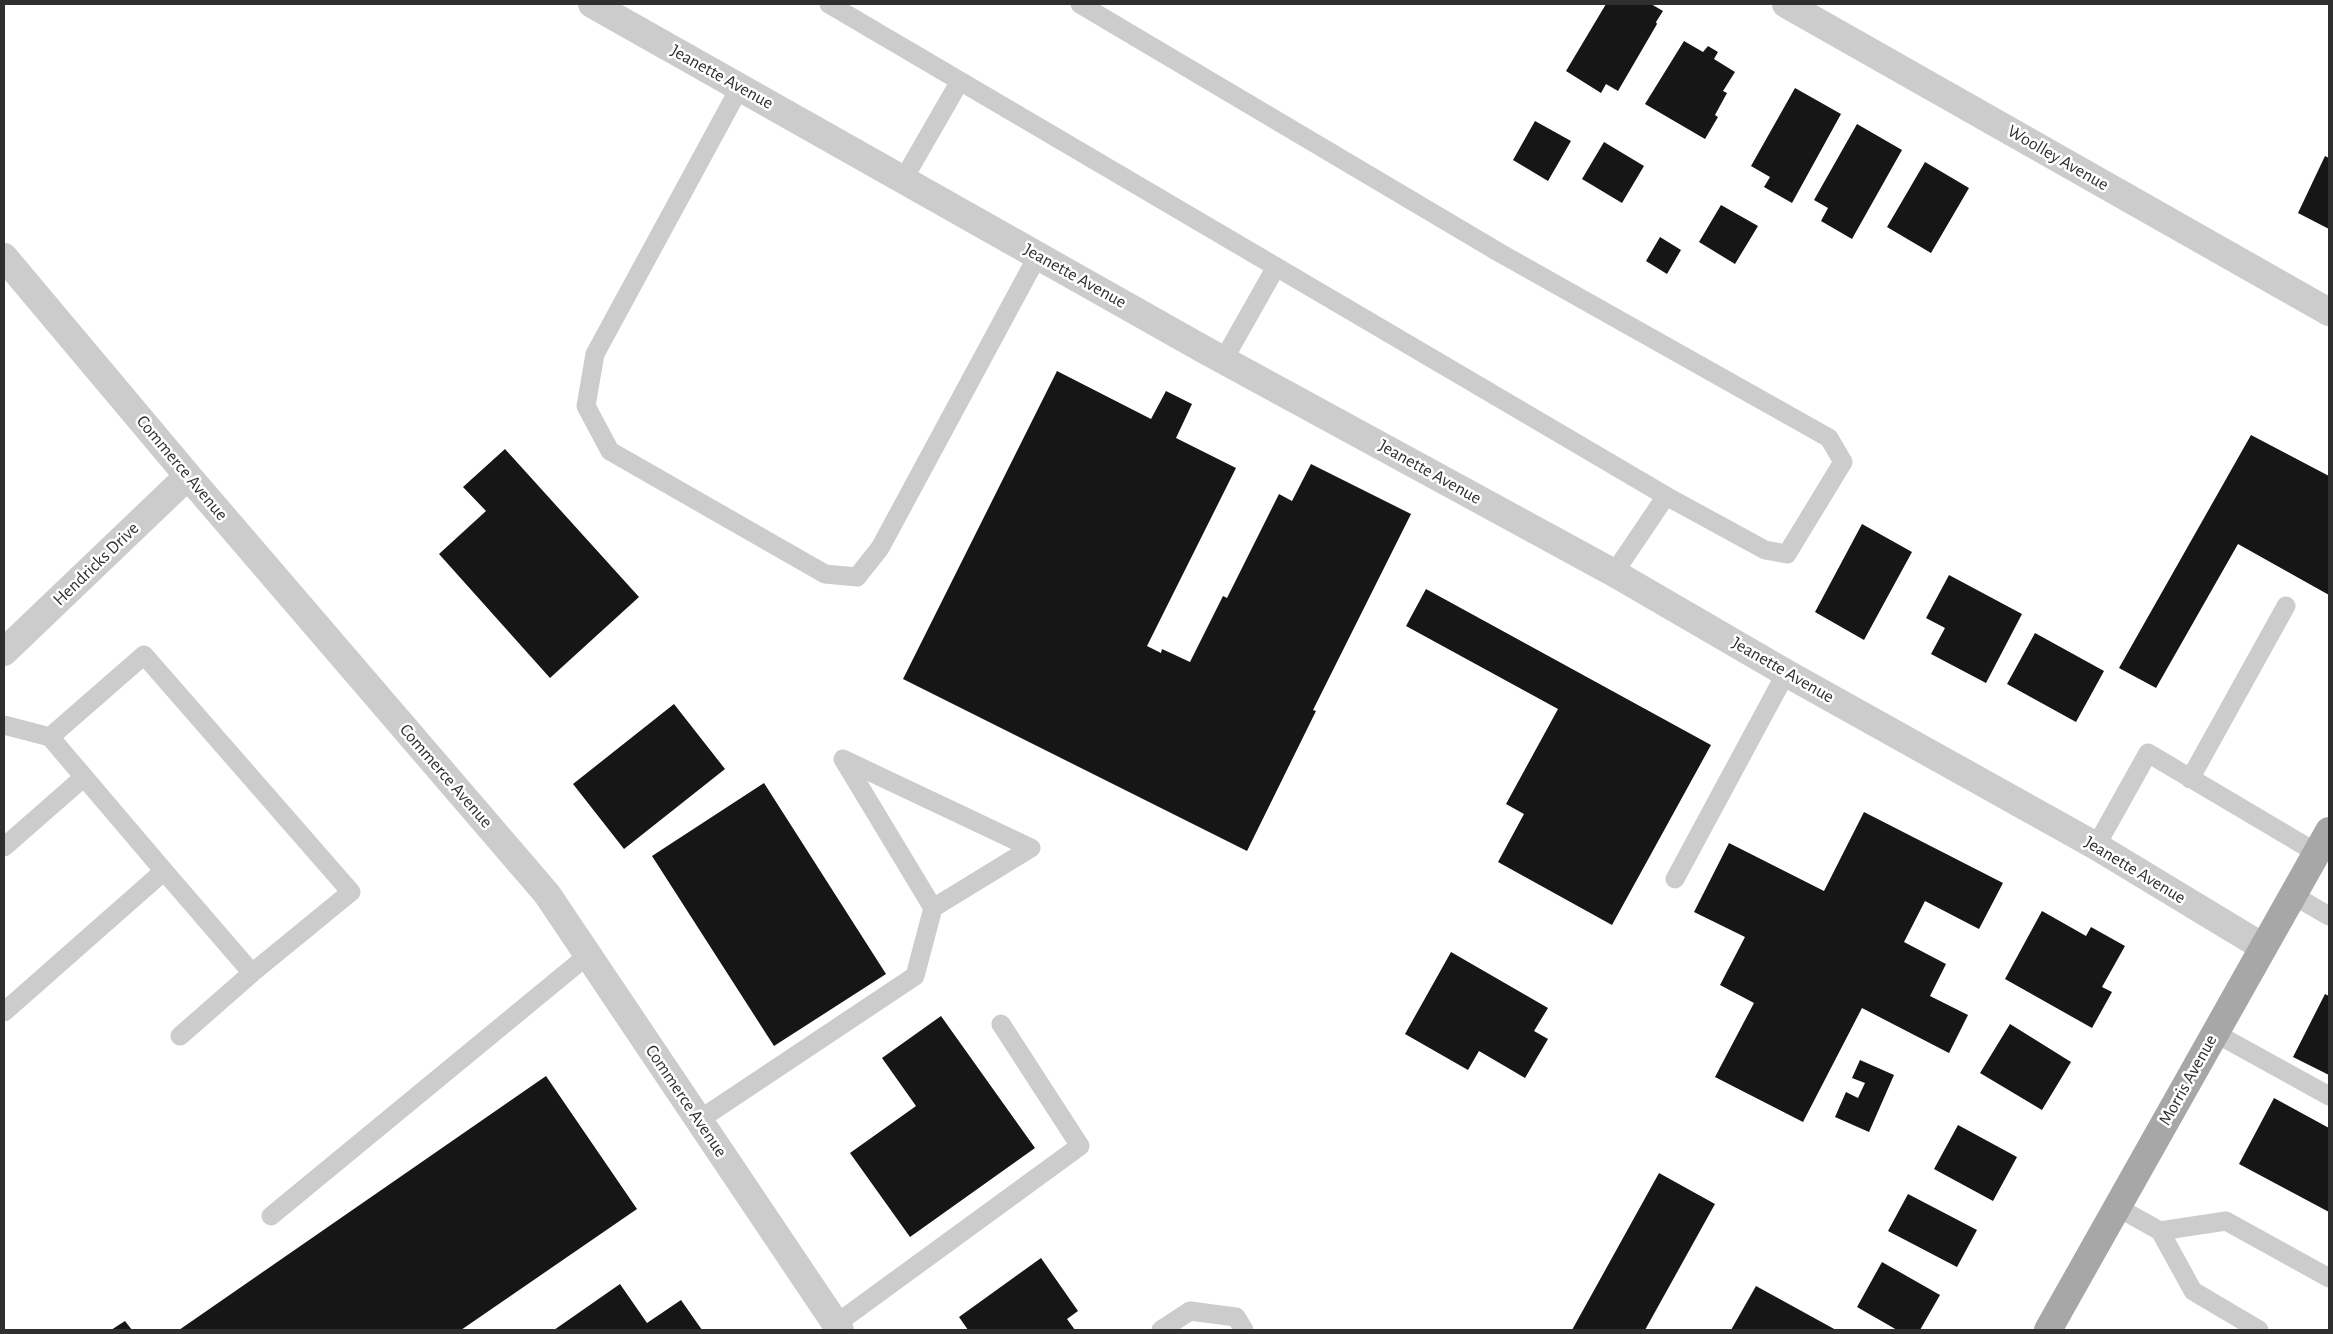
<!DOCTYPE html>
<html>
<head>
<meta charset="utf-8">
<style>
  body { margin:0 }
  #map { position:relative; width:2333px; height:1334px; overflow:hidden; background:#fff; font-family:"Alegreya Sans",sans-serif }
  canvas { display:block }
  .frame { position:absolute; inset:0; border:5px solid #2f2f2f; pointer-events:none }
</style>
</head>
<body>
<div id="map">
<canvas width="2333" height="1334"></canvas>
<div class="frame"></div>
</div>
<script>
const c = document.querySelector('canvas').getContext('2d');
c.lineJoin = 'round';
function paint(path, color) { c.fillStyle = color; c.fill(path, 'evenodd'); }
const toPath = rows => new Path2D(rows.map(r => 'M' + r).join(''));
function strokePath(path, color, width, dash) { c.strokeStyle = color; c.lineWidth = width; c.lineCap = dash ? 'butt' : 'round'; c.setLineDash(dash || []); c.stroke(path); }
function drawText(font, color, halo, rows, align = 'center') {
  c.font = font + ' "Alegreya Sans",sans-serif'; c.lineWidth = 5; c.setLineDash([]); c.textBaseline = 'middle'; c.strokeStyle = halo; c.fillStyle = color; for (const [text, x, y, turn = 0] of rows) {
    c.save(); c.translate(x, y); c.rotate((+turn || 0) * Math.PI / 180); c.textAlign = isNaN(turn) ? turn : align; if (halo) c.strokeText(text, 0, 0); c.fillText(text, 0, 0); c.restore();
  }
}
paint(toPath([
  [1606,4,1651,4,1663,11,1656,22,1657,24,1618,91,1606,84,1601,93,1566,71],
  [1684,41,1703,52,1708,46,1718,52,1714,59,1735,72,1723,91,1727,93,1715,115,1718,117,1705,139,1645,104],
  [1795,88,1841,114,1792,203,1764,187,1770,177,1751,166],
  [1535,121,1571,141,1548,181,1513,160],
  [1857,124,1902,150,1852,239,1821,221,1828,208,1814,200],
  [1604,142,1644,166,1622,203,1582,179],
  [2325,156,2329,158,2329,229,2298,213],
  [1925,162,1969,188,1931,253,1887,227],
  [1721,205,1758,226,1735,264,1699,242],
  [1660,237,1681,250,1667,274,1646,261],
  [1057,371,1151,419,1166,391,1192,404,1176,438,1236,468,1147,646,1161,653,1162,649,1190,662,1223,596,1227,598,1279,494,1292,501,1311,464,1411,514,1313,710,1316,711,1247,851,903,679],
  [2251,435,2329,476,2329,595,2238,544,2156,688,2119,668],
  [505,449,639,597,550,678,439,554,486,511,463,487],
  [1862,524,1912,552,1864,640,1815,612],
  [1949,575,2022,614,1986,683,1931,654,1945,628,1926,618],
  [1426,589,1711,745,1612,925,1498,862,1524,814,1506,804,1558,709,1406,626],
  [2035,633,2104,671,2076,722,2007,684],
  [674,704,725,769,624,849,573,784],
  [764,783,886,974,774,1046,652,856],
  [1864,812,2003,883,1979,929,1925,901,1904,942,1946,964,1930,996,1968,1015,1949,1053,1862,1008,1803,1122,1715,1077,1754,1003,1720,985,1745,937,1694,912,1729,843,1824,891],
  [2042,911,2086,936,2091,927,2125,946,2102,987,2112,992,2092,1028,2005,979],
  [1451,952,1548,1008,1534,1031,1548,1039,1525,1078,1479,1051,1468,1070,1405,1034],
  [2325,994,2329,996,2329,1075,2293,1057],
  [941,1016,1035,1148,910,1237,850,1153,916,1106,882,1058],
  [2010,1024,2071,1062,2042,1110,1980,1073],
  [1860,1060,1894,1075,1869,1132,1835,1117,1846,1092,1858,1098,1865,1083,1852,1078],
  [546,1076,637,1209,461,1330,179,1330],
  [2274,1098,2329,1128,2329,1212,2239,1164],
  [1958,1125,2017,1157,1993,1201,1934,1169],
  [1659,1173,1715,1204,1645,1330,1572,1330],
  [1908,1194,1977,1230,1957,1267,1888,1231],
  [1041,1258,1078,1311,1067,1319,1075,1330,968,1330,959,1317],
  [1882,1262,1940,1295,1920,1330,1897,1330,1857,1307],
  [620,1284,647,1323,681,1300,702,1330,554,1330],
  [1756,1286,1836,1330,1731,1330],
  [125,1321,132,1330,111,1330]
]), '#161616');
strokePath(toPath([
  [829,4,1666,496,1765,550,1787,554,1843,462,1829,438,1500,253,1080,4],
  [740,87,595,354,586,406,610,451,825,574,857,577,880,548,1038,255],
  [903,180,960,81],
  [1224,359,1276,267],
  [1614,573,1666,496],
  [4,725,50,737],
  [84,777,50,737,144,655,351,892,252,973,164,871],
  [2190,779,2286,606],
  [2096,846,2148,753,2317,853],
  [4,847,84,777,164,871,4,1012],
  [1675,879,1786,673],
  [2293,895,2329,916],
  [2215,1033,2329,1096],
  [180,1036,252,973],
  [699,1120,915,976,933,908,843,759,1031,848,933,908],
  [2117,1207,2160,1231,2193,1291,2259,1330],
  [271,1216,588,955],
  [2160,1231,2226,1221,2329,1278],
  [836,1324,1080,1146,1001,1024],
  [1161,1330,1190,1311,1236,1317,1244,1330]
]), '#ccc', 19);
strokePath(toPath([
  [592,4,1203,349,1614,573,1786,673,2096,846,2263,947],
  [1786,4,2329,312],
  [4,257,188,476,547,894,840,1330],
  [4,652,188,476]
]), '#ccc', 28);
strokePath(toPath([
  [2048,1330,2329,831]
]), '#a7a7a7', 28);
drawText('18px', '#2f2f2f', '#fff', [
  ["Jeanette Avenue",722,77,29],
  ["Woolley Avenue",2058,158,30],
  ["Jeanette Avenue",1075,276,29],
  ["Commerce Avenue",182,468,50],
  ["Jeanette Avenue",1430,472,29],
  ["Hendricks Drive",96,564,-44],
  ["Jeanette Avenue",1783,670,30],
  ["Commerce Avenue",446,776,49],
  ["Jeanette Avenue",2135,870,31],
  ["Morris Avenue",2188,1080,-61],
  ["Commerce Avenue",686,1101,56]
]);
</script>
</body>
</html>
